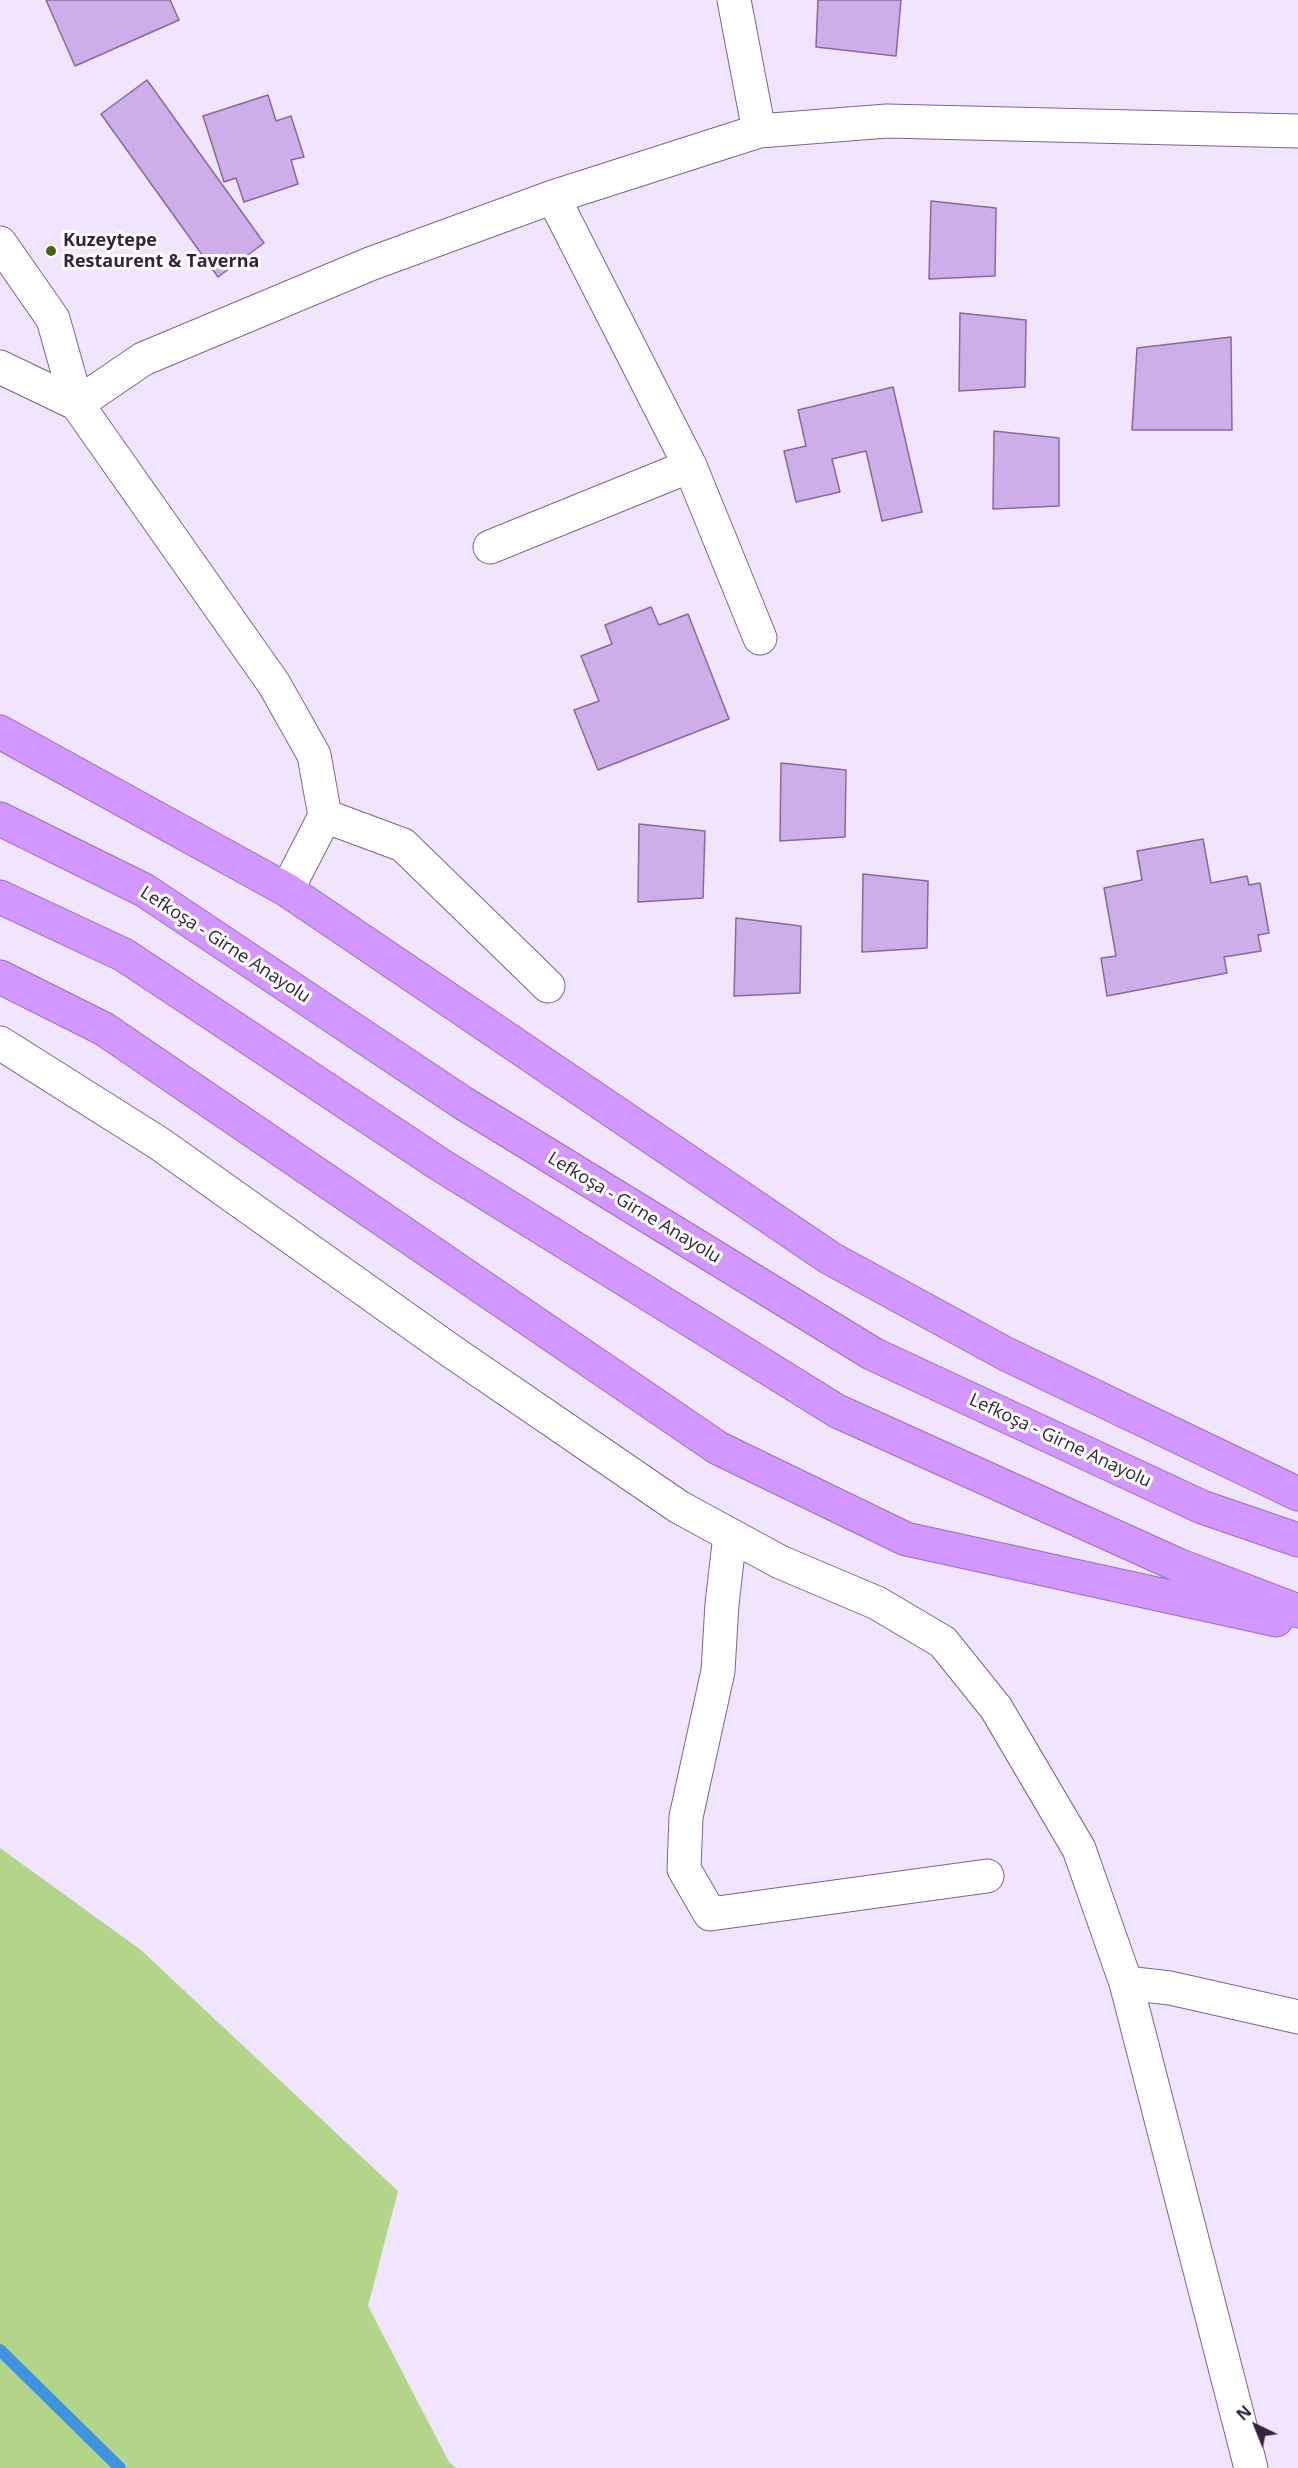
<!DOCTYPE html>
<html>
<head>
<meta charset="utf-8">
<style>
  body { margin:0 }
  #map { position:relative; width:1298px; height:2468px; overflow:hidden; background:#f1e5fd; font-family:"Open Sans",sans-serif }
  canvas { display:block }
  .north { position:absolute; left:1226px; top:2396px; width:60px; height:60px; -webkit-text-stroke:4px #fff; paint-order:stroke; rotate:317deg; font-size:16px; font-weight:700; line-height:24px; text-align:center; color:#31243b }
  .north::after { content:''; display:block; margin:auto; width:21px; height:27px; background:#31243b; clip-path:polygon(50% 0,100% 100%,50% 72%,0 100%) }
</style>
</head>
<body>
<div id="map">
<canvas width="1298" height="2468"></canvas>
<div class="north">N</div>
</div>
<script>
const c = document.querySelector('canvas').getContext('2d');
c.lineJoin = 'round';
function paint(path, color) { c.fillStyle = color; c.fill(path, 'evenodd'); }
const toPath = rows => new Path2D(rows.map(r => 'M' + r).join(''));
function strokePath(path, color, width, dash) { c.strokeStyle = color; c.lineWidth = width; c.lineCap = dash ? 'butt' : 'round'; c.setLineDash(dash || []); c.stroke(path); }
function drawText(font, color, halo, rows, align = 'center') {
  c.font = font + ' "Open Sans",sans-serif'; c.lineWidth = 6; c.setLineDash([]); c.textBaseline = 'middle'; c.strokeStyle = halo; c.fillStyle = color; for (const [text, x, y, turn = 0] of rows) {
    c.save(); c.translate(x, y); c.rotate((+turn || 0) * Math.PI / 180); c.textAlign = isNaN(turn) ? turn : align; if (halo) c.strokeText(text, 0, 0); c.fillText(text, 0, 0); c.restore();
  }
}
paint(toPath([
  [0,1848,141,1950,398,2191,368,2306,449,2462,456,2468,0,2468]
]), '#b2d58a');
strokePath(toPath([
  [0,2350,120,2468]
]), '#3f93df', 12);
const building = toPath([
  [46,0,170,0,179,20,75,66,46,0],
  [818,0,901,0,896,56,816,47,818,0],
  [147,80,264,243,218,277,101,114,147,80],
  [268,95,276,121,291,116,304,157,291,160,298,184,244,202,236,178,224,182,203,116,268,95],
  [931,201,996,208,995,276,929,279,931,201],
  [960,313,1026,320,1025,387,959,391,960,313],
  [1231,337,1232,430,1132,430,1137,348,1231,337],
  [893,387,922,512,882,521,866,451,832,459,840,492,796,502,784,451,806,446,798,410,893,387],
  [994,431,1059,438,1059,506,993,509,994,431],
  [651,607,659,625,688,614,729,719,598,770,574,710,599,701,581,656,612,644,605,625,651,607],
  [781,763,846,770,845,837,780,841,781,763],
  [639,824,705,831,703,898,638,902,639,824],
  [1203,839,1211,883,1247,876,1249,885,1260,883,1269,933,1258,935,1261,951,1224,957,1227,973,1107,996,1101,958,1116,956,1104,888,1142,880,1137,851,1203,839],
  [863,874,928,881,927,948,862,952,863,874],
  [736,918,801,926,800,993,734,996,736,918]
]);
paint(building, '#ceaee8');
strokePath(building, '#86699e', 1.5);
const minor = toPath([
  [734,0,759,131],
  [553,197,690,466,760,638],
  [0,243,53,319,77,404,274,684,314,755,325,816,287,890],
  [0,367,77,404],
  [77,404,143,359,370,264,553,197,759,131,887,121,1298,131],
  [490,547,690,466],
  [325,816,403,845,548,986],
  [0,1043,160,1144,451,1351,679,1507,780,1562,877,1603,943,1642,996,1708,1079,1849,1126,1983,1251,2468],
  [730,1535,722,1604,718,1671,686,1817,684,1869,710,1914,987,1876],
  [1126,1983,1170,1988,1298,2017]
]);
const highway = toPath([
  [0,732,287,890,830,1258,1006,1354,1298,1494],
  [0,819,144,890,463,1103,873,1354,1202,1507,1298,1540],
  [0,897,124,955,439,1164,837,1411,1178,1565,1298,1611],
  [0,977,104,1029,718,1448,906,1539,1276,1620]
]);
strokePath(minor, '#7f6297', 35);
strokePath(highway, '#9a6fba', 35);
strokePath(minor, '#fff', 33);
strokePath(highway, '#d298ff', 33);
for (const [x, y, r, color] of [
  [51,251,6,"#476519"]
]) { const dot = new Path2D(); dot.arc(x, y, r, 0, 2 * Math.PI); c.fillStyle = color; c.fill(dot); strokePath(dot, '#fff', 2); }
drawText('bold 18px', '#31243b', '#fff', [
  ["Kuzeytepe",63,241],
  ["Restaurent & Taverna",63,262]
], 'left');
drawText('18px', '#31243b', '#fff', [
  ["Lefkoşa - Girne Anayolu",225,945,33],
  ["Lefkoşa - Girne Anayolu",634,1208,31],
  ["Lefkoşa - Girne Anayolu",1060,1441,25]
]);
</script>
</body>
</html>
